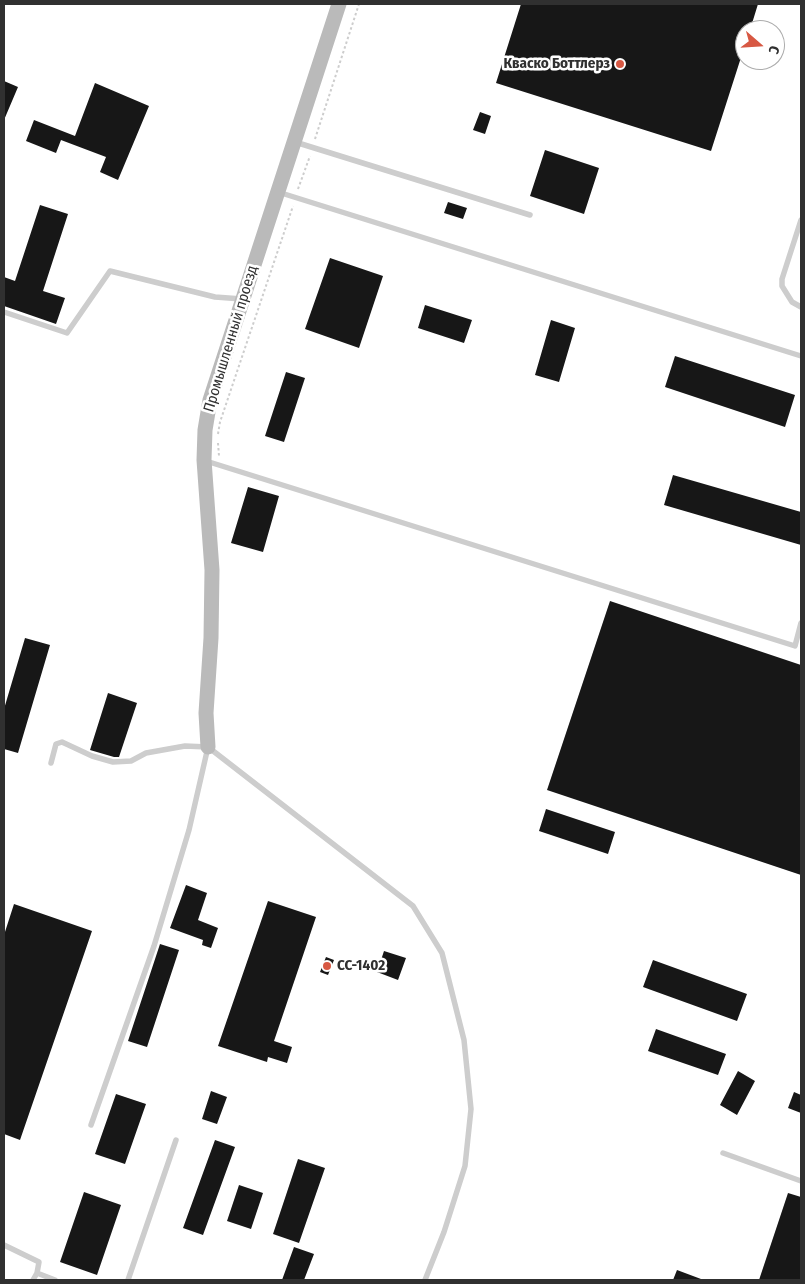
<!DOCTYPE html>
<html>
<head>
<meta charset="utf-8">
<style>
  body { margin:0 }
  #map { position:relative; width:805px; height:1284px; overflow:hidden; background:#fff; font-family:"Fira Sans Condensed",sans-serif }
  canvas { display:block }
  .frame { position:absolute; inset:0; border:5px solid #303030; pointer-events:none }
  .north { position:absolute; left:735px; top:20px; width:50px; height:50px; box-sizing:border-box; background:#fff; border:1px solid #acacac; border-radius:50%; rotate:109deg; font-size:14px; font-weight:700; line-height:20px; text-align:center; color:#303030 }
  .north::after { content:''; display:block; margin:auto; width:18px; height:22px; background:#d75843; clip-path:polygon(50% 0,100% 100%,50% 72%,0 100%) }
</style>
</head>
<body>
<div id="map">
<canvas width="805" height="1284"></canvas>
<div class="frame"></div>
<div class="north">С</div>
</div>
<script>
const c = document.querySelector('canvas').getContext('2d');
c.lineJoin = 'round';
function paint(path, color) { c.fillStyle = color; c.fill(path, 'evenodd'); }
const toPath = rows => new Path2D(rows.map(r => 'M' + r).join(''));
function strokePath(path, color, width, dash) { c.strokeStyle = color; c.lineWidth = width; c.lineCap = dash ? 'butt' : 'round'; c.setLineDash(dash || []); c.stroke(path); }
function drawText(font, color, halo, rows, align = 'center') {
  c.font = font + ' "Fira Sans Condensed",sans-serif'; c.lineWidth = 5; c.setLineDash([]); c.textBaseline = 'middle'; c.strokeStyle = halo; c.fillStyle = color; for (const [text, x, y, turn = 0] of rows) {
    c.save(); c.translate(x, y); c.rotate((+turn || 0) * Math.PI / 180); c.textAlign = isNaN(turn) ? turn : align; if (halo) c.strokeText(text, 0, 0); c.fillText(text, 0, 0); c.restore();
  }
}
paint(toPath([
  [521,4,758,4,750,30,745,30,745,45,711,151,496,83],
  [4,81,18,87,4,120],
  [95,83,149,106,118,180,100,172,106,157,61,140,56,153,26,141,34,120,75,136],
  [480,112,491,116,485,134,473,130],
  [545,150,599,168,584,214,530,196],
  [448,202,467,208,463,219,444,213],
  [40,205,68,214,43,291,65,298,56,324,4,306,4,277,15,281],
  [330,258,383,276,359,348,305,329],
  [425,305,472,320,464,343,418,328],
  [551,320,575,328,559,382,535,375],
  [675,356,795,395,785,427,665,387],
  [286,372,305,378,284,442,265,436],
  [673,475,801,512,801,545,664,505],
  [248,487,279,496,263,552,231,543],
  [610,601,801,665,801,875,547,790],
  [25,638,50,645,18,753,4,749,4,709],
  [108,693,137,703,119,757,114,757,90,750],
  [546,809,615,832,608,854,539,831],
  [186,885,207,893,198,920,218,928,211,948,202,945,203,940,170,928],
  [268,901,316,917,274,1041,292,1047,287,1063,268,1057,267,1062,218,1046],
  [14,904,92,931,20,1140,4,1134,4,935],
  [160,944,179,950,147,1047,128,1041],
  [384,951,406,958,398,980,377,972],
  [326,957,334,960,328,975,320,972],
  [653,960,747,994,737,1021,643,987],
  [656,1029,726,1054,718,1075,648,1051],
  [738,1071,755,1081,737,1115,720,1105],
  [211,1091,227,1097,217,1124,202,1119],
  [794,1092,801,1095,801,1113,788,1108],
  [116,1094,146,1104,125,1164,95,1154],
  [215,1140,235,1147,203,1235,183,1228],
  [298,1159,325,1168,299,1243,273,1234],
  [239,1185,263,1193,251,1229,227,1221],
  [84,1192,121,1205,97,1275,60,1262],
  [788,1193,801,1197,801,1280,759,1280],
  [294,1247,314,1254,304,1280,282,1280],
  [677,1270,701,1279,701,1280,673,1280]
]), '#171717');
strokePath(toPath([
  [315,139,359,4],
  [298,189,310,156],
  [218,434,220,422,293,206],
  [218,443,219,456]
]), '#cdcdcd', 2, [2.5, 2.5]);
strokePath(toPath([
  [295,142,530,215],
  [278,192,801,356],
  [801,220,782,279,782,286,792,302,801,307],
  [4,312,67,333,110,271,215,297,242,299],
  [206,461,795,646,801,623],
  [51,763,56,744,62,742,92,756,113,762,131,761,146,753,185,746,208,747,413,906,442,953,464,1040,471,1109,465,1166,444,1232,425,1280],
  [91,1125,154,946,189,830,208,747],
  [723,1153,801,1181],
  [4,1245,39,1262,37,1273,33,1280],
  [37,1273,55,1280],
  [128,1280,176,1140]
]), '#cdcdcd', 5.5);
strokePath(toPath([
  [208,747,206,713,211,638,212,570,204,460,205,430,210,400,339,4]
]), '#bababa', 15);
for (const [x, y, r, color] of [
  [620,64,5,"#d75843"],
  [327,966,5,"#d75843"]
]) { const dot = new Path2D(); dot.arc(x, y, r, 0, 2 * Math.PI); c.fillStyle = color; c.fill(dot); strokePath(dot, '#fff', 2); }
drawText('bold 15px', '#303030', '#fff', [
  ["Кваско Боттлерз",610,64],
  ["СС-1402",337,966,"left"]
], 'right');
drawText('15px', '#303030', '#fff', [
  ["Промышленный проезд",231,339,-73]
]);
</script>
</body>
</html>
